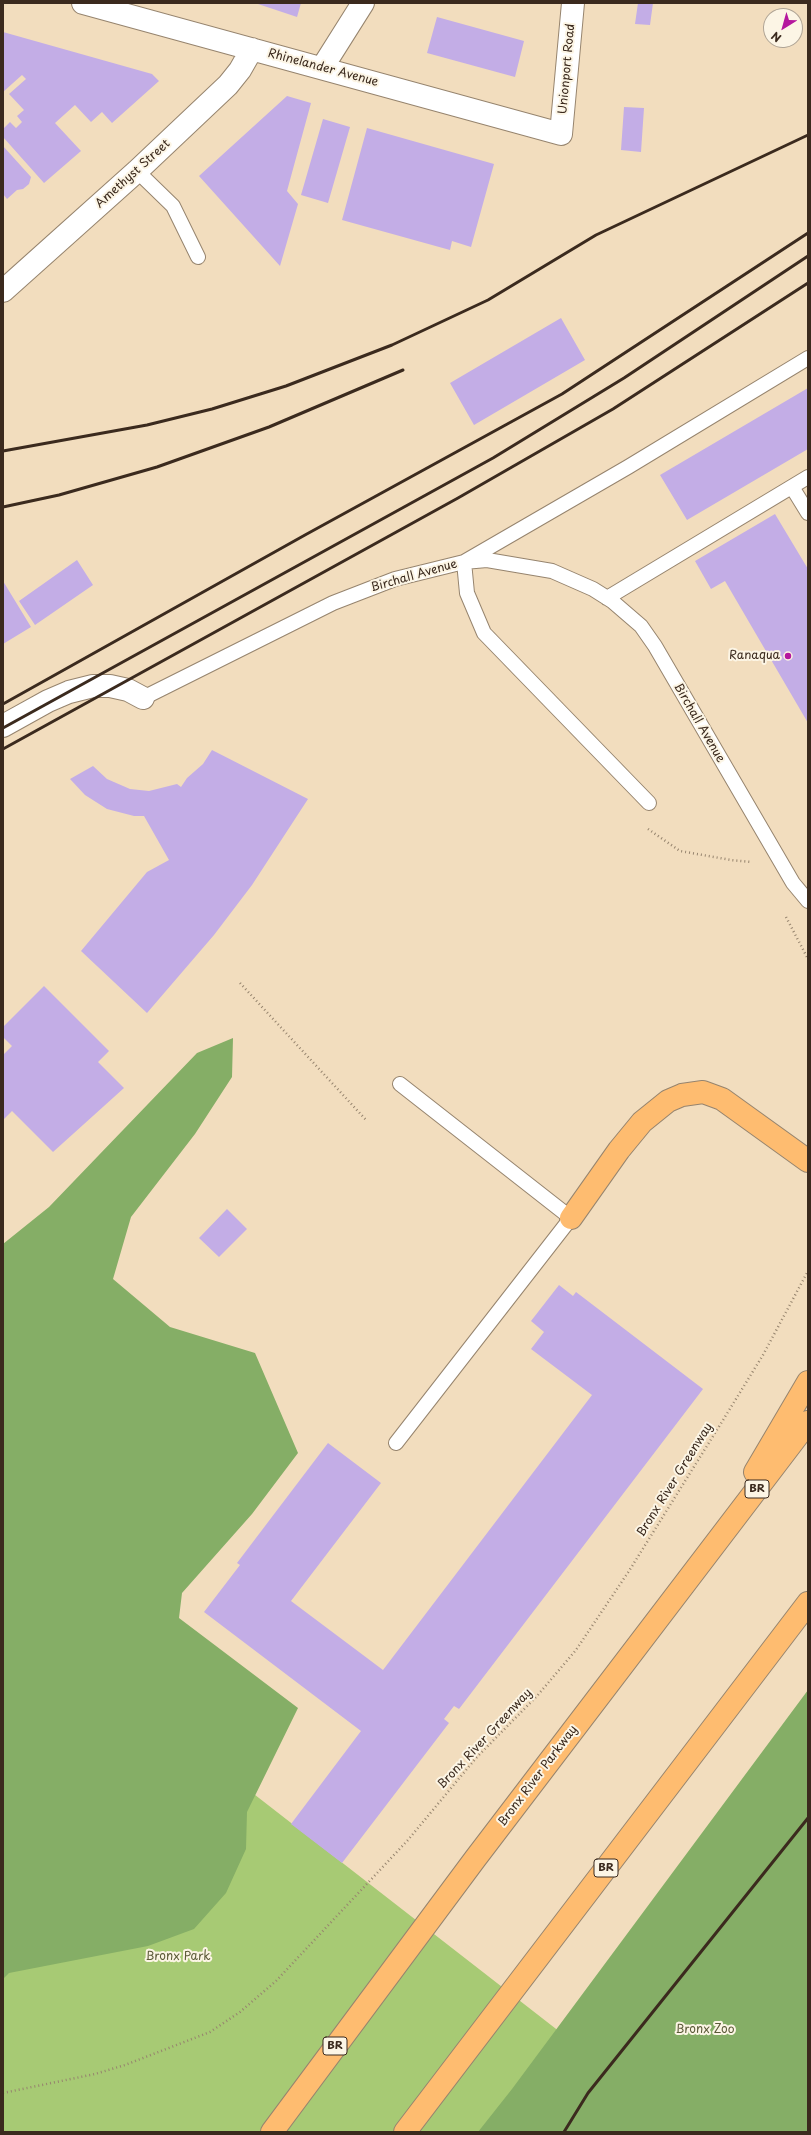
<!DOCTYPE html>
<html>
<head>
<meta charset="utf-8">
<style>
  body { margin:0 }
  #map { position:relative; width:811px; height:2135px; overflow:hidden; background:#f2ddbe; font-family:"Playpen Sans",sans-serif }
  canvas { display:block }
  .frame { position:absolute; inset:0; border:4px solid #3b2a1e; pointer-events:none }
  .north { position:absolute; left:763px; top:8px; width:40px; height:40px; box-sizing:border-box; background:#fcf5e5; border:1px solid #afa495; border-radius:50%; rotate:217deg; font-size:11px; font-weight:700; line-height:16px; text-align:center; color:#3b2a1e }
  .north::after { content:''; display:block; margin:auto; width:14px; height:18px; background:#b5179e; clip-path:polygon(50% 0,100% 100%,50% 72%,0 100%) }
</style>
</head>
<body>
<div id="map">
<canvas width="811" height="2135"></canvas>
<div class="frame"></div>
<div class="north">N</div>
</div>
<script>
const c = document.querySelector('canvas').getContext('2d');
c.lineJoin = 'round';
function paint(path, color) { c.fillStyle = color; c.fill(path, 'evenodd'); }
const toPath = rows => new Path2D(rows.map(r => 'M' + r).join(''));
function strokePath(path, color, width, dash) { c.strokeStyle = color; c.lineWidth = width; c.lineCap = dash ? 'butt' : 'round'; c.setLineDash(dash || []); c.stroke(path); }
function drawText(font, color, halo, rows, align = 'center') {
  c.font = font + ' "Playpen Sans",sans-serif'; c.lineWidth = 4; c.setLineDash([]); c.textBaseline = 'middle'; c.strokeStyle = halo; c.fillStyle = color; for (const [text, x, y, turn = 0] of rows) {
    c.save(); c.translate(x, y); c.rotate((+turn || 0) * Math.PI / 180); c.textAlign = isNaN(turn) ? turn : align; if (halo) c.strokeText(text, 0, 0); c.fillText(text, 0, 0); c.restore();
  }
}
paint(toPath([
  [3,1599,569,2039,808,2132,3,2132]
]), '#a7ca74');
paint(toPath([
  [233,1038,232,1077,195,1134,131,1217,113,1279,170,1327,255,1353,298,1453,252,1514,182,1593,179,1618,298,1708,247,1812,246,1849,226,1893,194,1929,148,1946,9,1973,3,1979,3,1244,49,1207,197,1053],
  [808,1690,808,2132,478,2132,512,2089]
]), '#85ae66');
paint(toPath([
  [255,3,301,3,297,17],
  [638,3,653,3,650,25,635,24],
  [437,17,524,41,515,77,427,53],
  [3,32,152,74,159,81,112,123,102,112,91,122,75,105,55,123,81,151,44,183,3,137,3,129,10,122,16,128,22,122,17,116,24,110,9,94,26,79,22,75,3,92],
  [287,96,311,103,287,191,298,204,280,266,199,176],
  [624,107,644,108,641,152,621,150],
  [323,119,350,127,328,203,301,195],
  [367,128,494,164,471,247,452,241,450,250,342,220],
  [3,146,31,177,29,184,23,189,17,190,7,199,3,194],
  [561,318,585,360,474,425,450,383],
  [808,388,808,449,687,520,660,475],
  [775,514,808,569,808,723,725,581,711,589,695,561],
  [77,560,93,585,35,625,19,601],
  [3,581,31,627,3,644],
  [212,750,308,799,252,885,214,935,147,1013,81,951,147,872,169,860,144,816,134,816,107,809,85,795,70,779,93,766,107,779,130,789,149,791,177,784,181,787,187,778,203,764],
  [44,986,109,1051,98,1062,124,1088,53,1152,12,1111,3,1120,3,1055,12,1046,3,1037,3,1027],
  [227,1209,247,1229,219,1257,199,1238],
  [559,1285,573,1296,576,1292,703,1389,459,1709,454,1706,444,1719,449,1723,342,1863,291,1824,361,1731,204,1612,240,1565,237,1563,328,1443,381,1483,291,1601,383,1670,592,1395,531,1349,544,1332,531,1321]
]), '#c3ade6');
const lane = toPath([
  [137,171,173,206,198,257],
  [792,487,808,513],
  [607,598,808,477],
  [143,698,333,603,395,579,464,562,487,560,552,571,593,589,612,601,641,626,655,646,793,883,808,901],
  [649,803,484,633,467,593,464,562,628,467,808,358],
  [396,1443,571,1218,400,1084]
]);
const street = toPath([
  [83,3,561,134,573,3],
  [322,68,363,3],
  [3,291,137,171,228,85,240,70,252,49],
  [3,726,48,701,69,692,93,686,110,686,128,690,143,698]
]);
const highway = toPath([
  [571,1218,619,1150,642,1122,668,1101,682,1095,703,1092,722,1099,808,1161],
  [755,1472,808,1382],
  [272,2132,475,1859,808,1422],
  [405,2132,808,1603]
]);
strokePath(lane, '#96846e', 16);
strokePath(street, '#96846e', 24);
strokePath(highway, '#96846e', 24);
strokePath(toPath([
  [648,829,680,851,731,860,751,862],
  [786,917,808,959],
  [240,983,367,1121],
  [3,2093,95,2074,125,2065,210,2032,240,2012,276,1981,408,1840,476,1758,537,1696,576,1650,629,1571,720,1425,763,1355,808,1271]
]), '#96846e', 2.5, [1, 3]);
strokePath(lane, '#fff', 14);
strokePath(street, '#fff', 22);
strokePath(highway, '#febc70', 22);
strokePath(toPath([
  [3,451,147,425,212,409,286,386,392,345,488,300,596,235,808,135],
  [3,507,59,495,157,467,269,427,403,370],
  [3,704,305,535,562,394,808,233],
  [3,728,493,458,624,378,808,256],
  [3,749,458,498,613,409,808,283],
  [564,2132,588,2093,808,1818]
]), '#3b2a1e', 3);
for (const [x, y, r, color] of [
  [788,656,4,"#b5179e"]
]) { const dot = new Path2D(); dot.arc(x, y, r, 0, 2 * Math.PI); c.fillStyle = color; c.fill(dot); strokePath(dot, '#fcf5e5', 1.5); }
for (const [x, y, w] of [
  [757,1489,24],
  [606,1868,24],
  [335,2046,24]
]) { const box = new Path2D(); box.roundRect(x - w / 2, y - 9, w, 18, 3); c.fillStyle = '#fcf5e5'; c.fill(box); strokePath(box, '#3b2a1e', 1); }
drawText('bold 11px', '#3b2a1e', null, [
  ["BR",757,1489],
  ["BR",606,1868],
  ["BR",335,2046]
]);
drawText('12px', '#3b2a1e', '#fcf5e5', [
  ["Rhinelander Avenue",323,68,15],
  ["Unionport Road",567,69,-85],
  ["Amethyst Street",133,174,-42],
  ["Birchall Avenue",414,576,-16],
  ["Birchall Avenue",699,723,60],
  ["Bronx River Greenway",675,1480,-58],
  ["Bronx River Greenway",485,1739,-47],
  ["Bronx River Parkway",538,1776,-53]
]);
drawText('12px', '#3b2a1e', '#fcf5e5', [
  ["Ranaqua",780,656]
], 'right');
drawText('12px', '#5b5a38', '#fcf5e5', [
  ["Bronx Park",178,1957],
  ["Bronx Zoo",705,2030]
]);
</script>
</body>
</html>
